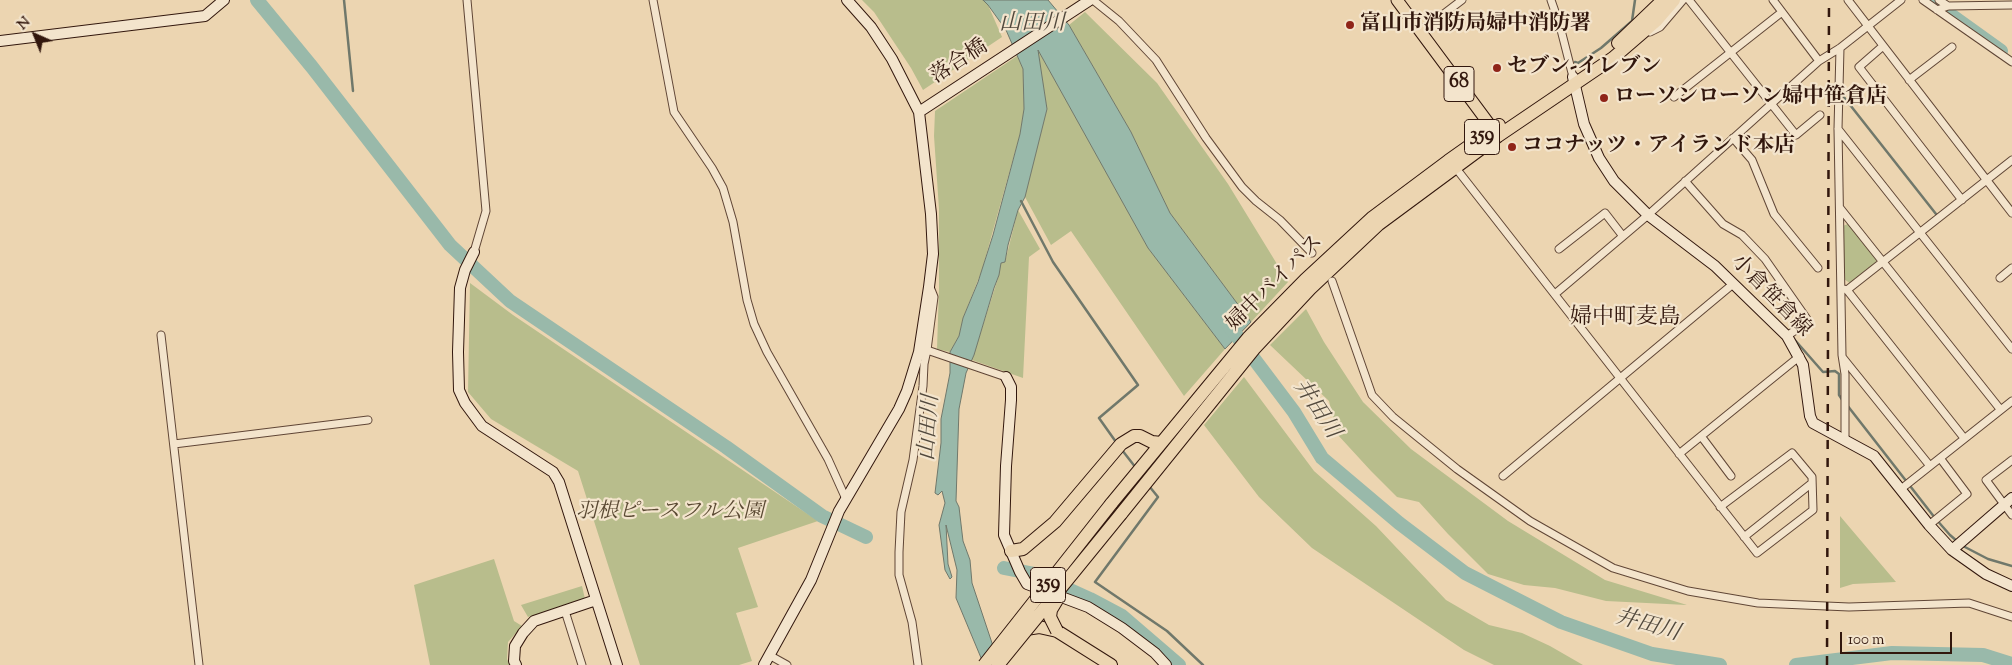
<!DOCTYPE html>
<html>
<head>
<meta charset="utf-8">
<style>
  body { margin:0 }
  #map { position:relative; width:2012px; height:665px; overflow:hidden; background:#ecd5b1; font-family:"Sorts Mill Goudy",serif }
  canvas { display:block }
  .north { position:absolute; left:10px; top:10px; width:50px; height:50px; -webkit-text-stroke:4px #f3e4cc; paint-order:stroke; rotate:316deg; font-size:14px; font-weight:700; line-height:20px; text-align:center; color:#32170d }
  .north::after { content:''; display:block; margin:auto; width:18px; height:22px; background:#32170d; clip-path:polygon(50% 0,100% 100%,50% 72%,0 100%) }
  .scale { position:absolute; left:1840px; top:632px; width:112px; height:22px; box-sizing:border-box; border:2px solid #32170d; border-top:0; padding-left:6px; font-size:15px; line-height:18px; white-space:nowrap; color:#32170d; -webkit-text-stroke:4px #f3e4cc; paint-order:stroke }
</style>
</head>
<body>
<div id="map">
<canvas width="2012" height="665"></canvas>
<div class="north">N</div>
<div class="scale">100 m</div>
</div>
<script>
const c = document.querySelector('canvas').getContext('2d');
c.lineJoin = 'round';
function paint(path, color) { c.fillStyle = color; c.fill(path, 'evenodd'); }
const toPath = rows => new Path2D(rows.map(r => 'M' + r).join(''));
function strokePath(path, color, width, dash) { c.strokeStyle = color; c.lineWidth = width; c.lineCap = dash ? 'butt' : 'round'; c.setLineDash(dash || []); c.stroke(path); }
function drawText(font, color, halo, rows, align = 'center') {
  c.font = font + ' "Sorts Mill Goudy","Noto Serif JP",serif'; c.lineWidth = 4.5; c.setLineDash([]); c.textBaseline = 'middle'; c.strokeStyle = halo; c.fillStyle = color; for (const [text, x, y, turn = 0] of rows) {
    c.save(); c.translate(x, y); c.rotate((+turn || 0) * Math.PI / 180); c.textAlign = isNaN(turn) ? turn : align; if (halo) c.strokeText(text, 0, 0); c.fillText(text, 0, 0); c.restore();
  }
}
paint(toPath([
  [862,0,983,0,988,5,1002,37,923,90,911,68,874,12],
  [1085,12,1157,83,1228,184,1288,282,1251,322,1170,213,1131,132,1069,25],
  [1037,48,1148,248,1225,349,1184,396,1071,231,1051,245,1025,197,1047,109],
  [1017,56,1023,69,1024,109,1020,134,982,270,963,318,959,336,950,352,937,349,939,288,939,209,934,136,935,111],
  [1018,210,1040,249,1029,257,1023,378,972,360,999,275,1001,263,1005,262],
  [1850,223,1876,256,1876,264,1851,284,1844,279,1843,226],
  [470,283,513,315,818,521,738,548,758,607,736,613,752,661,739,665,640,665,578,471,491,419,468,392],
  [1306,309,1324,342,1363,402,1411,449,1508,521,1605,580,1687,605,1606,601,1555,588,1524,585,1488,574,1448,534,1419,502,1397,497,1371,471,1337,434,1329,401,1270,345],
  [1244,377,1314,471,1376,526,1446,600,1489,625,1522,633,1550,646,1583,665,1494,665,1464,650,1312,548,1259,497,1204,425],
  [1840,516,1896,582,1853,584,1840,588],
  [494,559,514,621,522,626,508,642,507,659,510,665,430,665,414,585],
  [582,586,585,599,528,617,521,605]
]), '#b8bd8c');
const water = toPath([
  [983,0,1048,0,1069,25,1131,132,1170,213,1251,322,1225,349,1148,248,1038,50,1047,109,1025,197,1018,210,1008,245,1005,262,1001,263,999,275,994,288,974,355,966,373,959,409,956,501,959,507,963,541,970,560,972,583,993,646,984,665,956,598,957,570,946,525,948,564,952,577,950,579,945,570,939,525,945,503,942,491,938,495,935,493,941,443,941,419,950,373,950,352,959,336,963,318,978,282,993,235,1020,134,1024,109,1023,69,1006,30,988,5,983,0]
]);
paint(water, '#99b9aa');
strokePath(water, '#70786b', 1);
strokePath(toPath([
  [344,0,353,91],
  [1575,62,1578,63,1601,48,1632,21,1635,0],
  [1843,96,1936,214],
  [1021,201,1053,262,1138,385,1099,418,1116,442],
  [1794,339,1823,372,1835,371,1839,374,1839,395,1843,401],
  [1847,405,1935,518,1950,535,1958,542],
  [1122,450,1136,468],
  [1149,486,1158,497,1095,582,1167,631,1203,665],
  [1963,546,1988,559,2012,566]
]), '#70786b', 2.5);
strokePath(toPath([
  [257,0,312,67,450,245,510,301,726,447,822,516,866,537],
  [1930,0,2001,51],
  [1227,323,1294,412,1322,458,1399,523,1465,573,1561,622,1652,654,1720,665],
  [1004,568,1035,574,1090,599,1122,616,1179,665],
  [1796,665,1892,653,1983,655,2012,664]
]), '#99b9aa', 14);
const street = toPath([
  [467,0,486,211,474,252],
  [653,0,674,112,712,168,723,188,733,222,747,300,754,324,767,352,828,459,846,499],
  [1093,0,1119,21,1156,60,1206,138,1242,187,1256,201,1280,220,1312,253],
  [1551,0,1560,26,1573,77],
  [1689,0,1796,135,1820,115],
  [1773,0,1819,61],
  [1848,0,2012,213],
  [1923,0,2012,62],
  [1939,0,1948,6],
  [1937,10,1948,6,2012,5],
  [1420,32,1462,0],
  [1650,32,1660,27,1683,0],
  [1883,46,1859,67,1962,200],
  [1840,48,1838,129,1842,355,1845,374,1845,438],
  [1909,80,1952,47],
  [1674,97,1782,12],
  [1838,129,2012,349],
  [1733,138,1752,160,1774,214,1818,268],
  [1455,167,1757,553,1813,510,1812,477,1792,453,1720,507],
  [1685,181,1723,224,1742,235,1765,259,1807,319,1803,325,1787,336],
  [1840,208,2000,409],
  [1559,249,1605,213,1622,235],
  [2000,278,2012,268],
  [1332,281,1372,395,1393,417,1457,469,1530,521,1613,568,1688,591,1758,603,1849,607,1969,603,2012,617],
  [930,287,934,297,927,350,1006,377],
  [1844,289,1847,290,1964,438],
  [1847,290,2012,160],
  [1555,294,1648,215,1819,61,1840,48,1901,0],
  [161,335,199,665],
  [1843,358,1930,466],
  [1701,436,1731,476],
  [174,444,368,420],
  [1679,454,1800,356],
  [2012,460,1986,480,2012,515],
  [1503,476,1733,284],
  [1901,489,2012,401],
  [1929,525,1967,494,1940,458],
  [1744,537,1812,483],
  [565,611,582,665],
  [769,655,787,665],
  [918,665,912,622,899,575,899,552,901,512,913,460,923,386,924,364,927,350]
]);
const secondary = toPath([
  [0,41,205,16,224,0],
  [1573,77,1584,124,1599,158,1614,181,1648,215,1715,266,1787,336,1803,365,1810,416,1813,423,1874,456,1929,525,1952,550,1986,574,2012,586],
  [919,112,1090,0],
  [474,252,465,270,460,288,458,352,459,390,465,403,482,426,553,472,559,482,617,665],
  [1006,377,1011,387,1011,400,1006,466,1004,535,1020,572,1027,584,1088,607,1122,628,1155,653,1166,665],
  [1952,550,2012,498],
  [516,665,514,661,515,646,523,633,534,621,596,600],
  [764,665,811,580,839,511,899,409,907,391,919,352,929,287,933,254,931,214,919,112,892,59,871,27,847,0]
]);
const primary = toPath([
  [1397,0,1498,136]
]);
const highway = toPath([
  [1618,43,1663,0],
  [1111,504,1248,338,1305,280,1373,217,1448,161,1499,125],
  [1121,514,1254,349,1310,289,1379,224,1498,136,1613,58,1656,21,1674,0],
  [1011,551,1023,549,1055,522,1121,444,1134,436,1140,436,1152,442,1161,443],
  [1026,629,1039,627,1057,631,1111,665]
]);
strokePath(street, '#604636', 9);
strokePath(secondary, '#32170d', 12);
strokePath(primary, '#32170d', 13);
strokePath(highway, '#32170d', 14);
strokePath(street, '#f3e4cc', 7);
strokePath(secondary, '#f3e4cc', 10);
strokePath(primary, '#ecd5b1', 11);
strokePath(highway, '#ecd5b1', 12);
strokePath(toPath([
  [1827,665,1829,0]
]), '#32170d', 2.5, [9, 9]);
const highwayBridge = toPath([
  [1057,600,1051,610,1050,617,1057,631],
  [984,665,1111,504],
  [998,665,1121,514]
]);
strokePath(highwayBridge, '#32170d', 14, []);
strokePath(highwayBridge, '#ecd5b1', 12);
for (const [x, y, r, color] of [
  [1350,25,5,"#8f2418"],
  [1497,68,5,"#8f2418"],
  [1604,98,5,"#8f2418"],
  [1512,147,5,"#8f2418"]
]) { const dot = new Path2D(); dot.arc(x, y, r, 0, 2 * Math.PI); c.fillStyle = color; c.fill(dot); strokePath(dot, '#f3e4cc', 2); }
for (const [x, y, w] of [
  [1459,84,30],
  [1482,137,35],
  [1048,585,35]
]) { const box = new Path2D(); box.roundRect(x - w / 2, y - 17.5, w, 35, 4); c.fillStyle = '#f3e4cc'; c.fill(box); strokePath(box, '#32170d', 1); }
drawText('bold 20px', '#32170d', null, [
  ["68",1459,84],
  ["359",1482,137],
  ["359",1048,585]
]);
drawText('bold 21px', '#32170d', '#f3e4cc', [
  ["富山市消防局婦中消防署",1360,25],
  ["セブン-イレブン",1507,68],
  ["ローソンローソン婦中笹倉店",1614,98],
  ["ココナッツ・アイランド本店",1522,147]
], 'left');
drawText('21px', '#32170d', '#f3e4cc', [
  ["落合橋",960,63,-33],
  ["婦中バイパス",1276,284,-45],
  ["小倉笹倉線",1770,297,46]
]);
drawText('italic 21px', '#5a4933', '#f3e4cc', [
  ["羽根ピースフル公園",670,513]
]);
drawText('italic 22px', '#51483c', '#f3e4cc', [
  ["山田川",1032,25],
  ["井田川",1315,410,56],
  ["山田川",931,428,-86],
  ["井田川",1647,627,16]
]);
drawText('22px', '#32170d', '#f3e4cc', [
  ["婦中町麦島",1625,319]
]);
</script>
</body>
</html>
